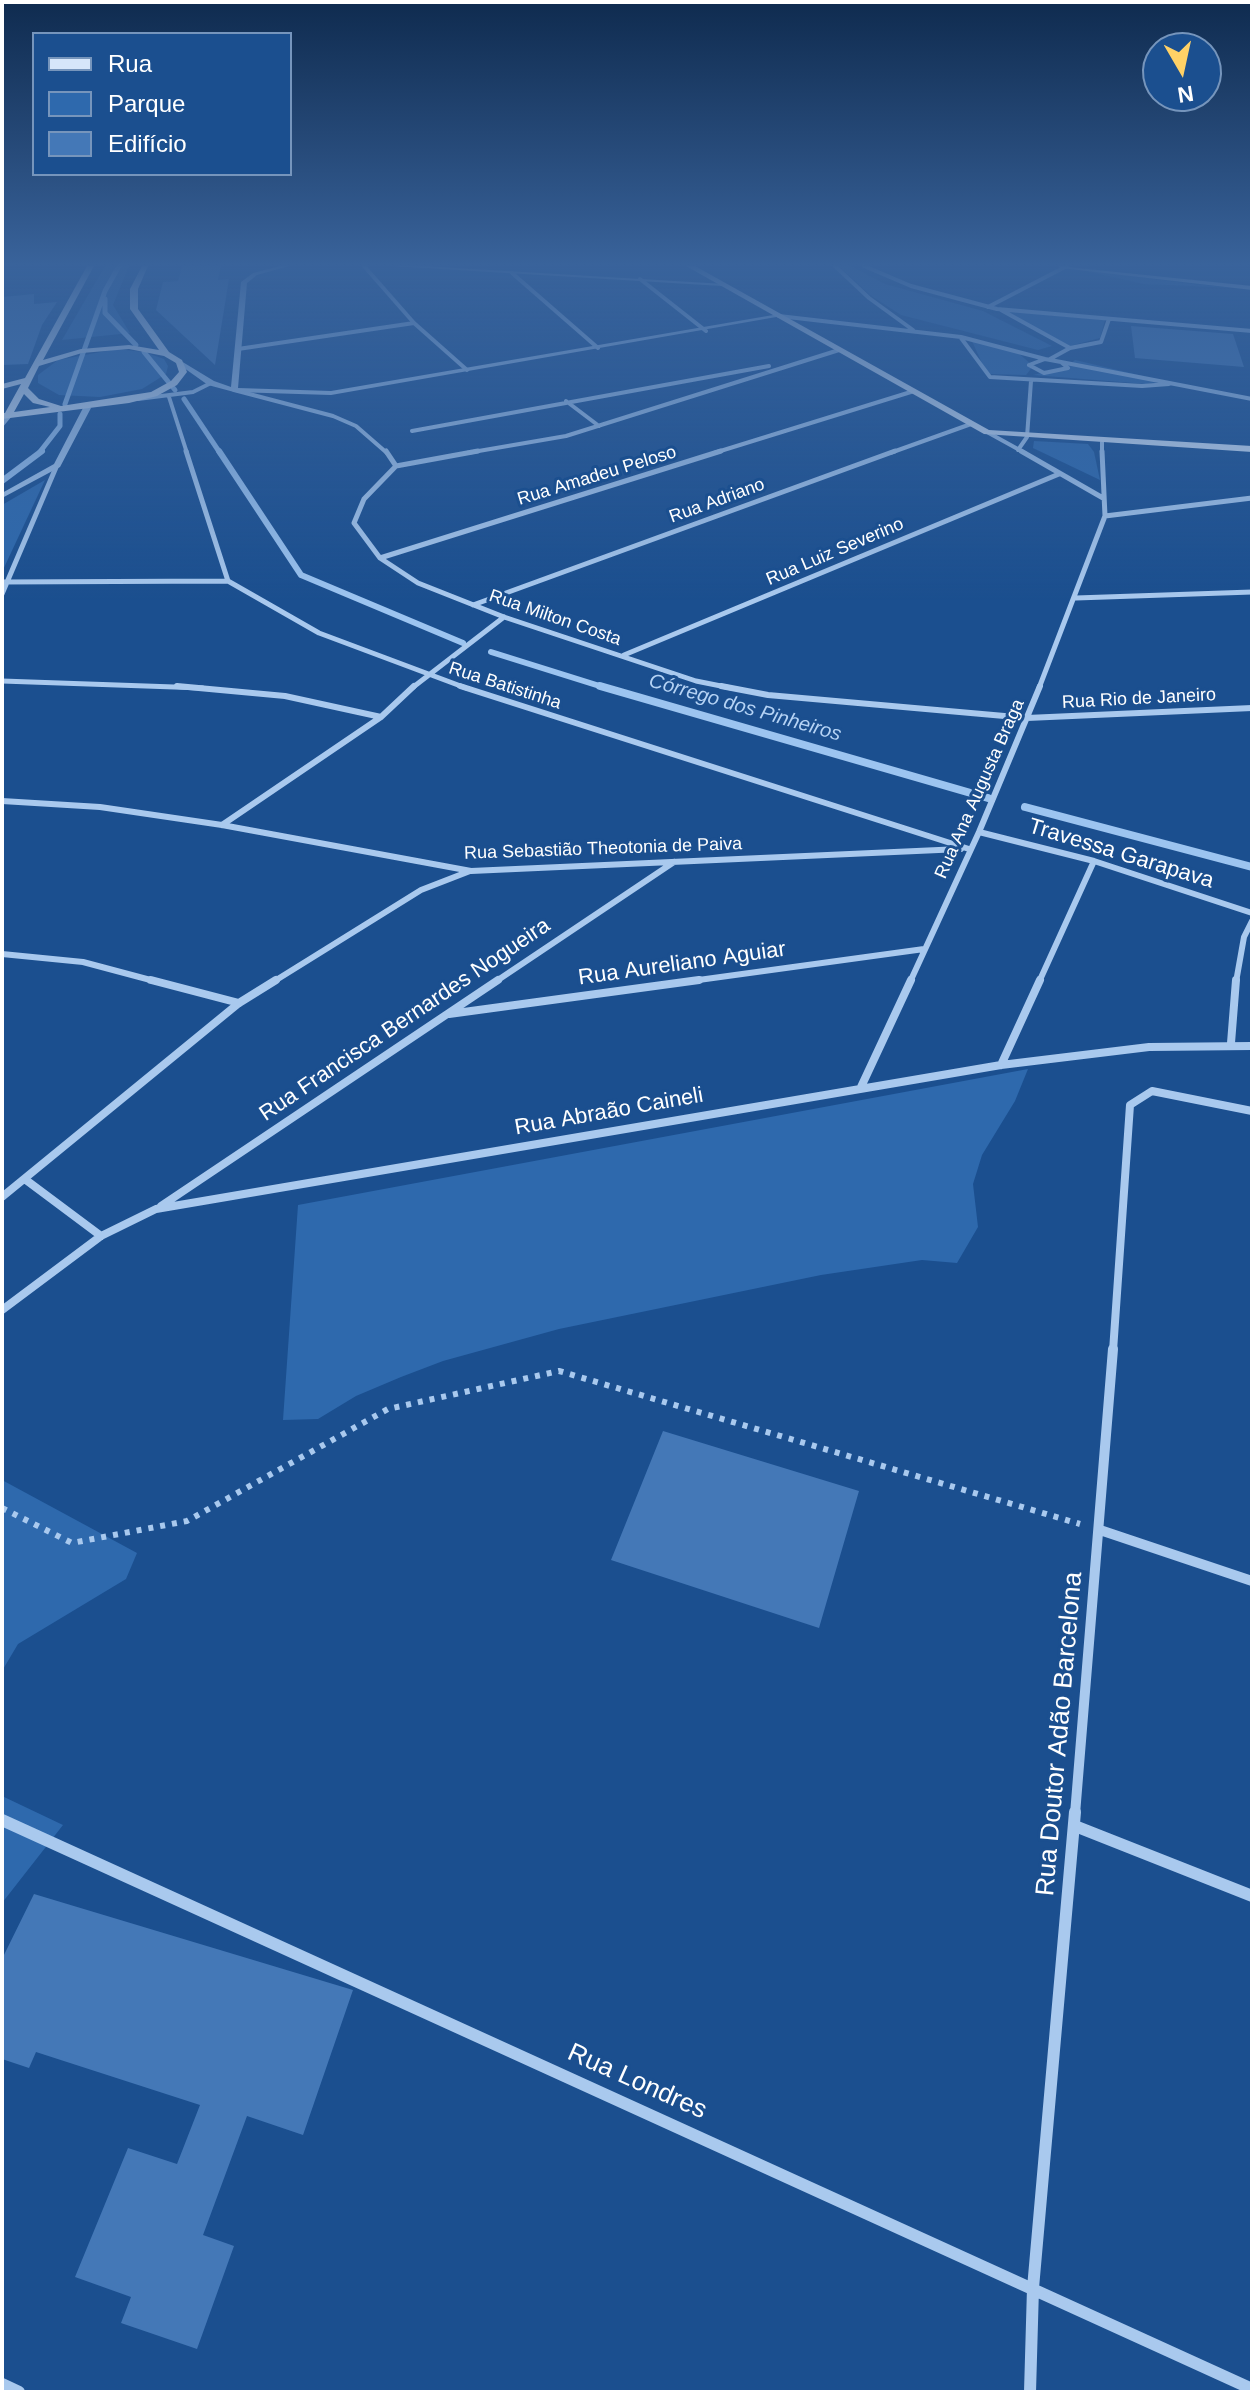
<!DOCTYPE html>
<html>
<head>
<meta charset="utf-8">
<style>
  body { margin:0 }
  #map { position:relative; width:1254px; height:2394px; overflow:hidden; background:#1b4f8f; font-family:Helvetica,sans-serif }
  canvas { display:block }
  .frame { position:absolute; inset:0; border:4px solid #fff; pointer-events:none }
  .legend { position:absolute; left:32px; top:32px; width:260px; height:144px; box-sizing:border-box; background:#1b4f8f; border:2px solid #7695bc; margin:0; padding:10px 14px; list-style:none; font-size:24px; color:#fff }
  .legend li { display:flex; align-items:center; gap:16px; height:40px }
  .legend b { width:40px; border:2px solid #7695bc }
  .north { position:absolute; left:1142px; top:32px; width:80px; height:80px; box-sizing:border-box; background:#1b4f8f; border:2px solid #7695bc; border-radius:50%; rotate:171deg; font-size:22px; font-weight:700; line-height:32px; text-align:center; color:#fff }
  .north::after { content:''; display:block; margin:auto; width:28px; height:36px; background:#ffd166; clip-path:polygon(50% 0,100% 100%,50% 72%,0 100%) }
</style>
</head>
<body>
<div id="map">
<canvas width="1254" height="2394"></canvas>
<div class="frame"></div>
<ul class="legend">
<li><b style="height:10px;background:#d6e6fa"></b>Rua</li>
<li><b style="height:22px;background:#2e69ad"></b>Parque</li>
<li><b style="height:22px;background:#4478b7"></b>Edifício</li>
</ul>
<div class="north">N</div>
</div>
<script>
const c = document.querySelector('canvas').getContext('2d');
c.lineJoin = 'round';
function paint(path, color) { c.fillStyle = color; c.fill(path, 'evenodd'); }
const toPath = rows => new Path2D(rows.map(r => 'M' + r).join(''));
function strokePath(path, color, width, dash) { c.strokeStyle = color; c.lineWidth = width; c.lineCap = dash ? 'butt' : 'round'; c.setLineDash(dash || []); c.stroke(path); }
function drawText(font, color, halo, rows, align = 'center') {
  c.font = font + ' Helvetica,sans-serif'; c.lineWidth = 6; c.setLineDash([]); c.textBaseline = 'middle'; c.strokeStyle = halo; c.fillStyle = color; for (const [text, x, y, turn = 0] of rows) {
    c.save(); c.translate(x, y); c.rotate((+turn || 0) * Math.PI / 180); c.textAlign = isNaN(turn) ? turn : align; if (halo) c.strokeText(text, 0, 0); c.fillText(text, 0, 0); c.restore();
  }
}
paint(toPath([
  [105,266,129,266,113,305,130,333,62,340],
  [839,266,851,266,885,284,983,311,1052,346,1038,350,901,315,870,295],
  [1071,268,1193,284,1236,288,1144,284],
  [1005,311,1105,320,1100,338,1070,346],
  [971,339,1016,351,1033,366,1026,375,987,374],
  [117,349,144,352,164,359,168,366,166,374,142,389,100,397,59,395,38,383,38,375,58,360],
  [1075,360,1164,381,1146,384,1033,375,1067,367],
  [1034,441,1088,444,1094,452,1100,480,1033,448],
  [45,480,2,572,2,505],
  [1028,1069,1015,1101,982,1155,973,1184,978,1227,957,1263,922,1260,821,1275,559,1329,443,1361,401,1377,356,1396,318,1419,283,1420,298,1205],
  [2,1480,137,1553,126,1579,18,1644,2,1671],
  [2,1796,63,1825,2,1903]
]), '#2e69ad');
strokePath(toPath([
  [105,299,105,313,136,345],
  [144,352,175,390],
  [184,399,220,453],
  [65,404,105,291,119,266],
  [39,453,60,426,60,414]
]), '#9cc4f0', 5);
strokePath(toPath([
  [219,451,301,575,463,643],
  [2,481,42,451],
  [491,652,606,688]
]), '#9cc4f0', 6);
strokePath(toPath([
  [600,686,988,798],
  [1025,807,1252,867]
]), '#9cc4f0', 8);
paint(toPath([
  [182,266,221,266,218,280,229,279,215,365,156,310,163,282,178,281],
  [34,294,34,304,57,302,42,325,28,364,2,365,2,297],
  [1131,326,1233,334,1244,367,1135,358],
  [663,1431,859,1491,819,1628,611,1560],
  [34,1894,353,1990,303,2135,247,2116,203,2235,234,2246,197,2349,121,2323,131,2297,75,2277,128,2148,177,2164,200,2105,36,2052,29,2068,2,2059,2,1959]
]), '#4478b7');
strokePath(toPath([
  [2,1508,72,1543,187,1521,388,1409,559,1371,1080,1524]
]), '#a9c9ee', 6, [5, 7]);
strokePath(toPath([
  [364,266,414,323,467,370],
  [835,266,869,298,913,330],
  [864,266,911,286,997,309,1252,331],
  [512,273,598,348],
  [640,279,706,331],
  [988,307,1067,266],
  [1001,310,1070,348],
  [779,316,961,337,1045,359],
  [961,338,990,377,1142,386,1169,384],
  [238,349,414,323],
  [1045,359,1061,362,1068,368,1044,373,1029,365,1045,359],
  [1050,359,1070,348,1101,342,1109,319],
  [1061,362,1252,399],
  [234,390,333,416,356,426,387,453],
  [169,397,187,453],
  [138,399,193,392,211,383],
  [566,401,599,426],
  [412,431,769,366],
  [987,432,1025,453],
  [1102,442,1102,453],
  [1018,450,1027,437,1031,381],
  [467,453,566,436,839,350],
  [714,453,914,391],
  [890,453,971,424]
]), '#a9c9ee', 4);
strokePath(toPath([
  [186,451,228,581,319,633,466,688],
  [386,451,396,466,364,499,354,523,380,558,418,583,504,617,696,681,731,688],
  [1021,451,1103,498],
  [396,466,478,451],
  [1105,516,1252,498],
  [380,558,721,451],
  [2,582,228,581],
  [2,594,57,465],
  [1076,598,1252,592],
  [473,605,895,451],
  [624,655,1059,474],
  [2,681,203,688],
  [412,688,504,617],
  [1039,688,1105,516,1102,451]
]), '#a9c9ee', 5);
strokePath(toPath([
  [177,686,285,696,381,717],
  [460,686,969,849],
  [721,686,768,695,1027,718,1252,708],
  [2,801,100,807,222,825,471,871,961,849],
  [222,825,381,717,414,686],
  [979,832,1094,861,1252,913],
  [2,954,83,962,158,982],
  [273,982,421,890,470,871],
  [495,982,674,862],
  [684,982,924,949],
  [910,982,979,832,1040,686],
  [1039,982,1094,861],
  [1236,982,1244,937,1252,921]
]), '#a9c9ee', 6);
strokePath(toPath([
  [151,980,239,1003],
  [449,1014,699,980],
  [1231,1043,1236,980],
  [1001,1065,1040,980],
  [861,1087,911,980],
  [26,1180,101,1236],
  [2,1197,239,1003,276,980],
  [161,1206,498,980],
  [2,1310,101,1236,156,1209,1001,1065,1149,1047,1252,1046],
  [1113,1351,1130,1105,1152,1091,1252,1111]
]), '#a9c9ee', 8);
strokePath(toPath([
  [1100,1530,1252,1581],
  [1075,1814,1113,1349]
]), '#a9c9ee', 10);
strokePath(toPath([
  [2,1820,1252,2389],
  [1075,1826,1252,1896],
  [2,2384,19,2392],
  [1030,2392,1033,2288,1075,1812]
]), '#a9c9ee', 12);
paint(toPath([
  [280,266,289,266,257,275,247,283,238,388,331,391,779,314,782,316,331,395,234,392,208,385,177,363,177,361,181,361,214,381,231,387,241,282,253,273,280,266],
  [391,266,423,266,725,284,722,286,391,266],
  [87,406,91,408,60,467,2,498,2,493,54,464,83,408,87,406],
  [5,414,12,416,2,428,2,420,5,414]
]), '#a9c9ee');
paint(toPath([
  [87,266,94,266,43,360,81,349,129,345,159,350,130,309,130,289,142,266,148,266,138,289,138,309,169,352,182,360,187,372,177,385,157,396,129,403,2,419,2,413,5,413,21,384,2,389,2,384,25,378,87,266],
  [129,349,164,356,176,363,179,372,171,381,151,392,61,406,39,399,28,388,39,366,82,353,129,349],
  [24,394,33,403,50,407,14,412,24,394],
  [686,266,695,266,989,430,1252,446,1252,452,984,434,686,266],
  [1058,266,1252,286,1252,290,1061,268,1058,266]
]), '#d6e6fa');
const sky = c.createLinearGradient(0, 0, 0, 601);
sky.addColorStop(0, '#0f2b4f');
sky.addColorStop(0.44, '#39639b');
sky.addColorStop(1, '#39639b00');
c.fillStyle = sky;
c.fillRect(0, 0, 1254, 601);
drawText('18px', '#fff', '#1b4f8f', [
  ["Rua Amadeu Peloso",597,476,-17],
  ["Rua Adriano",717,501,-20],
  ["Rua Luiz Severino",835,552,-23],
  ["Rua Milton Costa",555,618,19],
  ["Rua Batistinha",505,686,18],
  ["Rua Rio de Janeiro",1139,699,-3],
  ["Rua Ana Augusta Braga",980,789,-66],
  ["Rua Sebastião Theotonia de Paiva",603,849,-2]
]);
drawText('italic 20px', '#b5d3f5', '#1b4f8f', [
  ["Córrego dos Pinheiros",745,708,16]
]);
drawText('22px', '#fff', '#1b4f8f', [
  ["Travessa Garapava",1121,854,17],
  ["Rua Aureliano Aguiar",682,964,-8],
  ["Rua Francisca Bernardes Nogueira",405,1020,-34],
  ["Rua Abraão Caineli",609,1112,-10]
]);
drawText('26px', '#fff', '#1b4f8f', [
  ["Rua Doutor Adão Barcelona",1060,1734,-85],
  ["Rua Londres",637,2082,24]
]);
</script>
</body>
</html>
